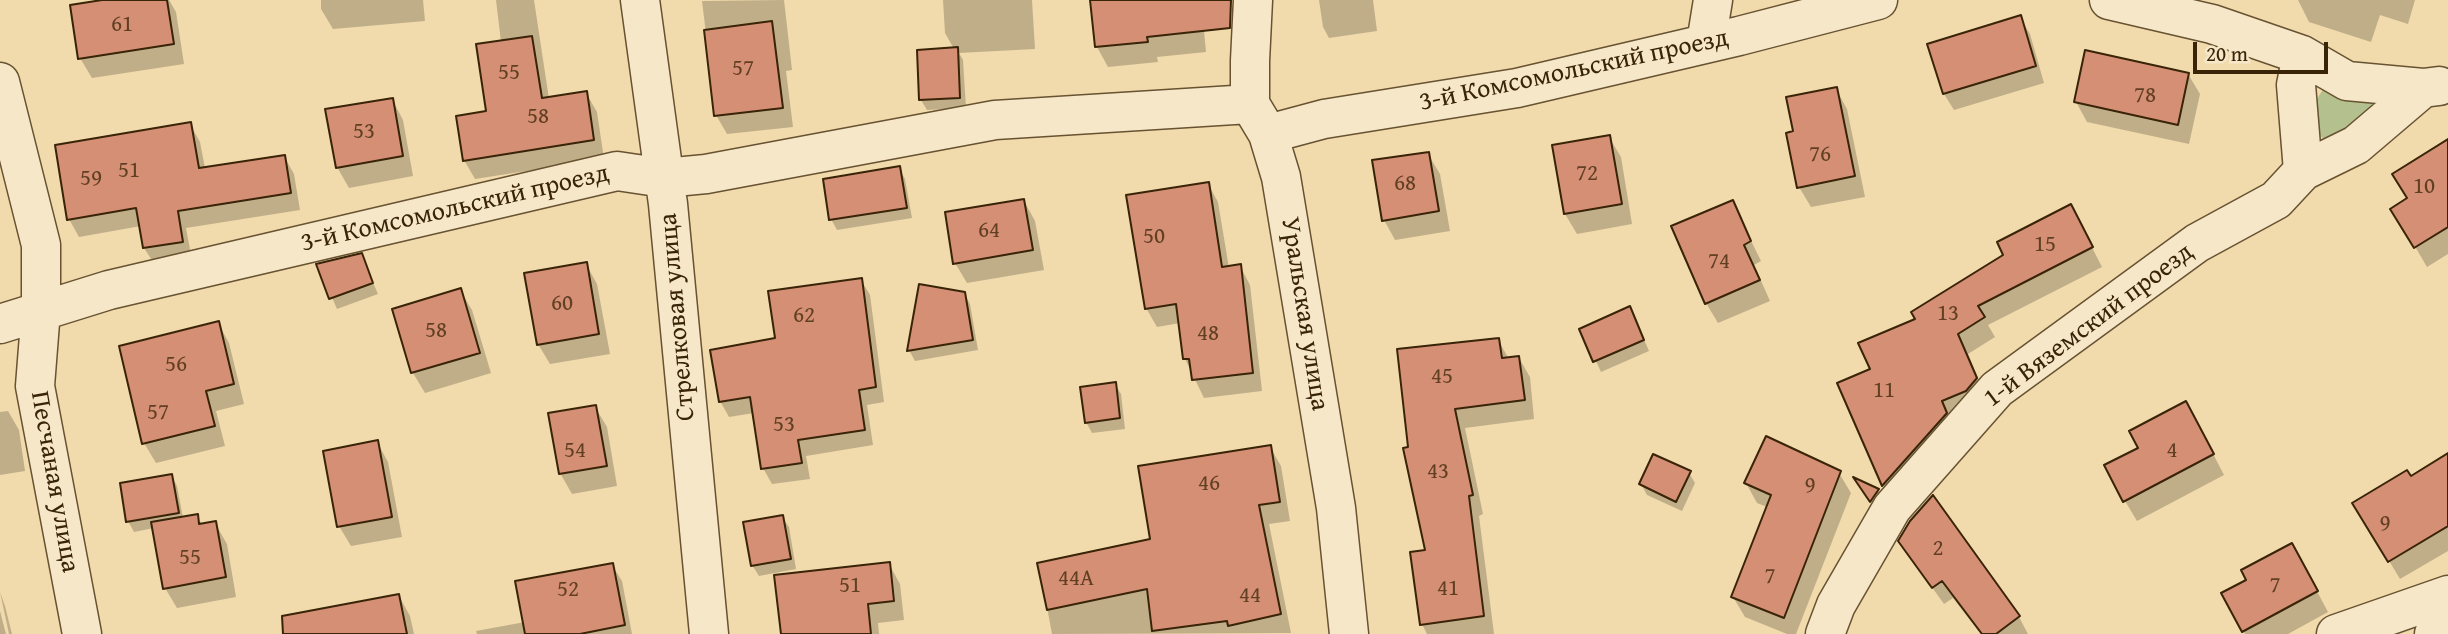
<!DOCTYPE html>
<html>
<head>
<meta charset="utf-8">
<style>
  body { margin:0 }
  #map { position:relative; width:2448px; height:634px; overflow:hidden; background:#f1daac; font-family:"Gentium Book Plus",serif }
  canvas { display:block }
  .scale { position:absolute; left:2193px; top:42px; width:135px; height:32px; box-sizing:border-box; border:4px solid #392408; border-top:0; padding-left:9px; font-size:21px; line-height:24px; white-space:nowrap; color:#392408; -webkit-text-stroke:5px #f6e7c9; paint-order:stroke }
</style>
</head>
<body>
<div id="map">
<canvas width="2448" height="634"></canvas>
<div class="scale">20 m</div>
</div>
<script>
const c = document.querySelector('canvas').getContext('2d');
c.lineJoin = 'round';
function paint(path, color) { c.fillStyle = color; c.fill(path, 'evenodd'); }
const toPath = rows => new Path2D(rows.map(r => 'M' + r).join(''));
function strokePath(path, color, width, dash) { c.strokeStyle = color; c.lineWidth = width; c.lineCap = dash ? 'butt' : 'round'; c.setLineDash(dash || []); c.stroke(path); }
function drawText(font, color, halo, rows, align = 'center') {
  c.font = font + ' "Gentium Book Plus",serif'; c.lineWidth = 5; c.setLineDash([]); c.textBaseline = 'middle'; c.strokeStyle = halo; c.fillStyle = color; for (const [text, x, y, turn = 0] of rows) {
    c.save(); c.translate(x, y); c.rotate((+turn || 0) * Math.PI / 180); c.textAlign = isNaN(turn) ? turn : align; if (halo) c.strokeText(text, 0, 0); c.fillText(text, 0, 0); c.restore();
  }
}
paint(toPath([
  [2325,86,2392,101,2329,142,2317,134,2314,104]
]), '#b4c18e');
paint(toPath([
  [113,0,169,0,176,12,184,64,92,78,80,58],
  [321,0,423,0,425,21,333,29,321,9],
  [496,0,534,0,549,99,586,93,597,112,604,159,475,179,464,160,488,112,501,42],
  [784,0,792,70,786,71,793,127,727,134,716,115,702,1],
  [943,0,1032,0,1035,49,959,53,963,60,966,108,927,110,921,100,954,49,945,33],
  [1092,0,1208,0,1204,31,1206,52,1157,57,1158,62,1108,67,1097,47],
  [1319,0,1373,0,1377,31,1329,38,1323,27],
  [2298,0,2415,0,2408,24,2380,15,2371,42,2309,22],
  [2020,18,2030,34,2044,83,1954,110,1944,94,1929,45],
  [2188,74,2200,94,2189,144,2087,122,2076,102],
  [1836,89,1847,109,1865,197,1811,207,1799,187,1795,132],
  [392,99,403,120,413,176,349,188,337,167],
  [190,124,200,142,205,168,284,156,294,174,300,210,186,228,192,260,155,265,144,248,141,226,79,237,69,219],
  [1609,137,1621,157,1632,224,1577,234,1565,214,1554,146],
  [1428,154,1440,174,1450,231,1395,240,1384,220],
  [899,168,905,179,912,218,837,230,831,219],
  [2448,178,2448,254,2427,267,2393,209],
  [1208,184,1218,202,1229,268,1240,266,1250,285,1262,391,1204,398,1185,359,1180,323,1157,327,1146,308],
  [1024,201,1035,221,1044,270,967,283,955,263],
  [1732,202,1761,261,1754,265,1770,301,1718,323,1706,303,1673,227],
  [2081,226,2102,267,1988,325,1995,337,1968,354,1987,399,1894,504,1884,485,1839,384,1872,370,1918,320],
  [361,255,378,294,337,309,318,265],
  [586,264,597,284,610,354,550,364,538,344],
  [861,280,870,295,884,402,867,405,873,445,806,456,810,479,772,484,763,468,754,413,729,417,720,401,777,340],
  [460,290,472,310,491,373,425,393,413,373,394,310],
  [964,293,970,304,978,350,915,361,909,350],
  [1635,319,1649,351,1601,372,1581,329],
  [218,323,229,343,244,404,216,411,225,446,156,463,144,443],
  [1498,340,1509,359,1519,358,1530,377,1534,419,1465,428,1483,514,1479,516,1494,634,1427,634,1422,624,1427,551,1410,448],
  [1115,384,1121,394,1125,429,1092,433,1086,422],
  [595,407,607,427,617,486,572,494,560,473],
  [8,411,19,430,25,471,0,475,0,412],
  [2197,423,2224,475,2137,521,2125,501],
  [377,442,388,462,402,537,351,546,339,526],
  [1270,447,1281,466,1290,521,1269,524,1291,633,1052,634,1039,564,1152,540],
  [2448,455,2448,551,2400,579,2355,504,2410,478],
  [1689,473,1695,483,1682,511,1647,495,1641,484],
  [1839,473,1851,493,1796,634,1787,634,1745,617,1733,597,1765,517,1764,513,1767,507,1757,503,1746,483],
  [171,475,177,486,183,518,197,516,203,526,215,523,227,544,236,597,177,608,165,588,154,528,134,532,128,521],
  [1857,481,1878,491,1890,511,1883,520],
  [782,517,789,527,796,569,759,576,752,565],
  [1911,558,2019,617,2028,634,1981,634,1953,598,1944,604],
  [889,564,900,584,904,620,878,623,879,634,782,634],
  [612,565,622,581,632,634,477,634,476,631,525,622],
  [2303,565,2328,612,2288,634,2245,634,2224,594,2248,580],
  [0,592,5,606,12,634,9,634],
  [399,596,410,616,414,634,339,634],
  [0,611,6,634,0,634]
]), '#0003');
const building = toPath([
  [102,0,167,0,174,44,78,59,70,5,102,0],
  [1090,0,1231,0,1230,28,1147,37,1148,42,1095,47,1090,0],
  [2021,15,2036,66,1943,94,1927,44,2021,15],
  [772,21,783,108,714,116,704,30,772,21],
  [532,36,542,98,587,91,594,140,463,161,456,116,486,111,476,44,532,36],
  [958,47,960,98,919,100,917,50,958,47],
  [2085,50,2189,73,2178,125,2074,102,2085,50],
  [1837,87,1855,176,1797,188,1786,133,1793,131,1786,97,1837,87],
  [393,98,403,156,336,168,325,109,393,98],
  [191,122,199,168,285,155,291,193,178,211,183,242,143,248,136,208,67,220,55,145,191,122],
  [1610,135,1622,204,1564,214,1552,145,1610,135],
  [2448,139,2448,227,2414,248,2390,209,2407,198,2392,174,2448,139],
  [1429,152,1439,211,1382,221,1372,160,1429,152],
  [900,166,907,208,829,220,823,179,900,166],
  [1209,182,1222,267,1241,264,1253,373,1192,380,1189,359,1183,359,1176,304,1145,309,1126,195,1209,182],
  [1024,199,1033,250,953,264,945,212,1024,199],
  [1733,200,1751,241,1744,245,1760,280,1705,304,1671,226,1733,200],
  [2071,204,2093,247,1978,306,1985,317,1958,334,1977,378,1966,391,1942,401,1947,413,1882,486,1837,383,1870,369,1858,343,1915,319,1911,312,2003,255,1997,242,2071,204],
  [362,253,373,283,329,299,316,264,362,253],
  [587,262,599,334,537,345,524,273,587,262],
  [862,278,876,387,859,390,865,430,798,440,802,463,761,469,750,397,719,402,710,350,775,338,768,291,862,278],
  [919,284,965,292,973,340,907,351,919,284],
  [461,288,480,353,411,373,392,309,461,288],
  [1630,306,1644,340,1593,362,1579,329,1630,306],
  [219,321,234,384,206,391,215,426,142,444,119,346,219,321],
  [1499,338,1502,358,1519,356,1525,400,1455,409,1473,495,1469,496,1484,616,1420,625,1410,552,1425,550,1403,448,1408,447,1397,349,1499,338],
  [1116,382,1120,418,1085,423,1080,387,1116,382],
  [2186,401,2214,454,2123,502,2104,465,2138,448,2129,431,2186,401],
  [596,405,607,466,559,474,548,413,596,405],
  [1766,436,1841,471,1784,618,1731,597,1771,495,1744,483,1766,436],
  [378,440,392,517,337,527,323,451,378,440],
  [1271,445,1280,502,1259,505,1281,614,1228,626,1227,621,1152,631,1147,589,1047,610,1037,563,1150,539,1138,466,1271,445],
  [2448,453,2448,526,2388,562,2352,503,2407,470,2411,476,2448,453],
  [1653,454,1691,471,1676,502,1639,484,1653,454],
  [172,474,179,513,126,522,120,483,172,474],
  [1853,477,1879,489,1870,502,1853,477],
  [1933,495,2020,616,1996,634,1982,634,1942,581,1932,588,1898,541,1910,521,1933,495],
  [198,514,199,524,216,521,226,577,163,589,151,522,198,514],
  [783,515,791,559,751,566,743,522,783,515],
  [2292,543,2318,591,2242,632,2221,593,2246,580,2241,570,2292,543],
  [890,562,894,601,868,604,871,634,781,634,774,575,890,562],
  [613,563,625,625,580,634,525,634,515,581,613,563],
  [399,594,407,634,283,634,282,616,399,594]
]);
paint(building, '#d58f75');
strokePath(building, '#392408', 2);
const minor = toPath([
  [640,0,668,204,709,634],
  [1253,0,1250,61,1250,104,1268,134,1281,177,1336,508,1349,634],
  [2109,0,2212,24,2302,55,2347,81,2423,88,2439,86],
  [1706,43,1713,0],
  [2302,55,2296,85,2303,171],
  [0,82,41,245,41,310,35,386,82,634],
  [1268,134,1324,119,1517,88,1739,36,1878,0],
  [0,324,109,290,617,171,664,178,706,174,995,120,1250,104],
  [1825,634,1836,605,1892,508,1997,389,2197,243,2276,200,2303,171,2356,145,2423,88],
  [2336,634,2448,595],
  [2434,634,2448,627]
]);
strokePath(minor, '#675231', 41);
strokePath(minor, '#f6e7c9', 38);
drawText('23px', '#603f23', null, [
  ["61",122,25],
  ["57",743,69],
  ["55",509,73],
  ["78",2145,96],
  ["58",538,117],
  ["53",364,132],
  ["76",1820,155],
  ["51",129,171],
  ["72",1587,174],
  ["59",91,179],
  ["68",1405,184],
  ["10",2424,187],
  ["64",989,231],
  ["50",1154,237],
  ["15",2045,245],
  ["74",1719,262],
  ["60",562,304],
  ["13",1948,314],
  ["62",804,316],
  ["58",436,331],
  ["48",1208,334],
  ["56",176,365],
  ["45",1442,377],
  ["11",1884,391],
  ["57",158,413],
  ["53",784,425],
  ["54",575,451],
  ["4",2172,451],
  ["43",1438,472],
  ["46",1209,484],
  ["9",1810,486],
  ["9",2385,524],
  ["2",1938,549],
  ["55",190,558],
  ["7",1770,577],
  ["44А",1076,579],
  ["51",850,586],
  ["7",2275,586],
  ["41",1448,589],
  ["52",568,590],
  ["44",1250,596]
]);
drawText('26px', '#392408', '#f6e7c9', [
  ["3-й Комсомольский проезд",1574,71,-12],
  ["3-й Комсомольский проезд",455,209,-13],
  ["Уральская улица",1304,314,81],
  ["Стрелковая улица",678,317,-95],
  ["1-й Вяземский проезд",2089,326,-37],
  ["Песчаная улица",54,482,80]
]);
</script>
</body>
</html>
